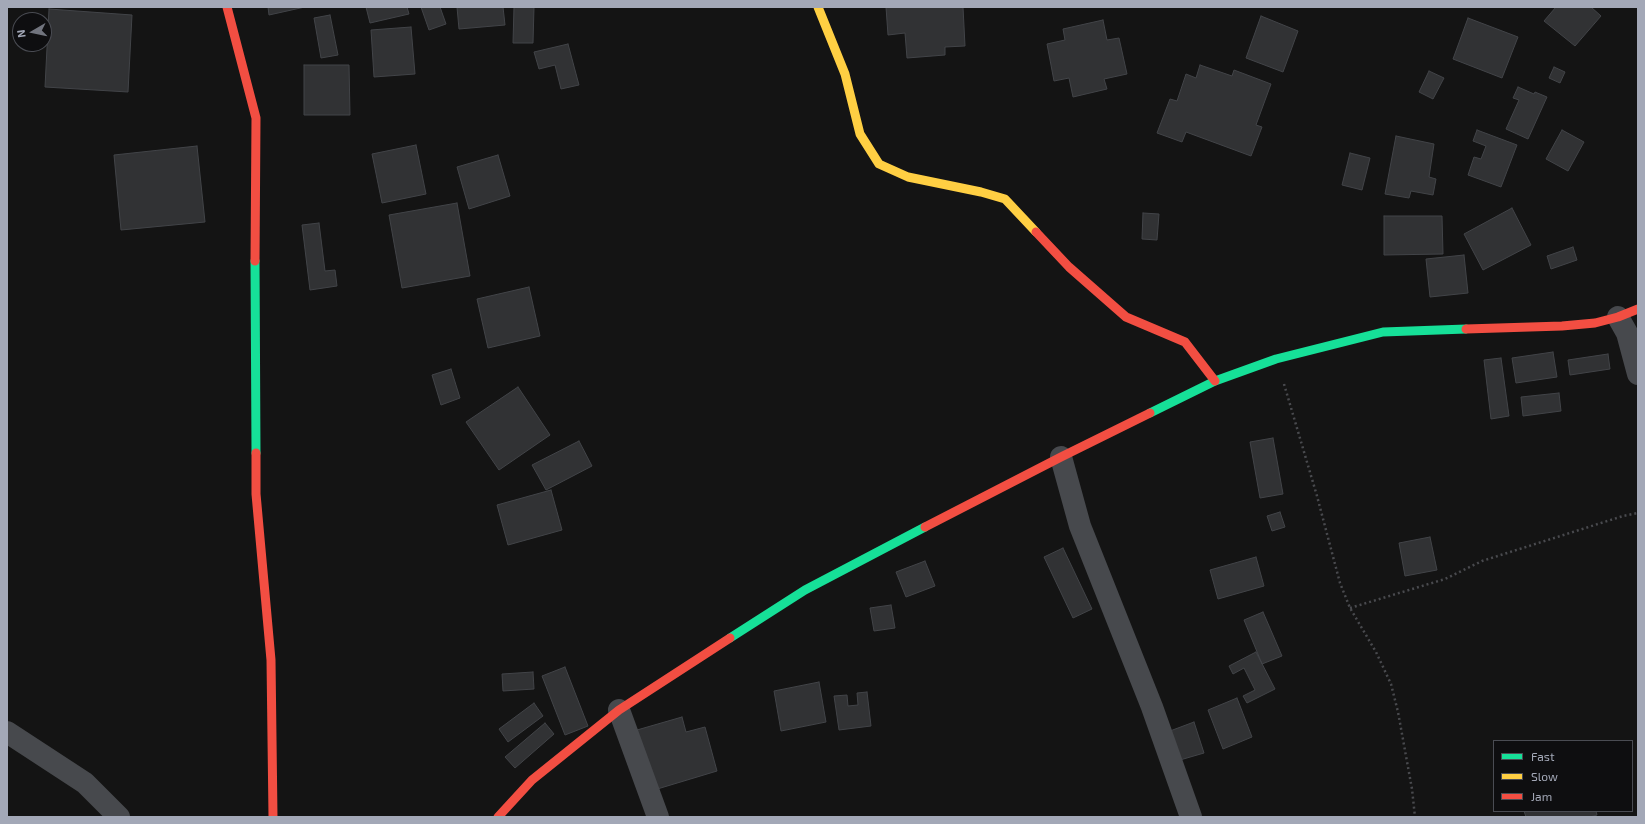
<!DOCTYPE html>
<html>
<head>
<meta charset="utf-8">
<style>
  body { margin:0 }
  #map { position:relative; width:1645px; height:824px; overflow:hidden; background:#141414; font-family:"Exo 2",sans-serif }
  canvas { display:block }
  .frame { position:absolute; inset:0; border:8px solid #a3a8b7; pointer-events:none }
  .legend { position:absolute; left:1493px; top:740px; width:140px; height:72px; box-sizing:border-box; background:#0e0e10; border:1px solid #4a4c53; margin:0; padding:5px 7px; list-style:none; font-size:12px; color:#a3a8b7 }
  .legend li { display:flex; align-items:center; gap:8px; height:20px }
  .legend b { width:20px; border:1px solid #4a4c53 }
  .north { position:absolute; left:12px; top:12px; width:40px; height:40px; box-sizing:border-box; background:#0e0e10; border:1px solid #4a4c53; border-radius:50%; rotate:261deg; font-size:11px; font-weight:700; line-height:16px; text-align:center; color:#a3a8b7 }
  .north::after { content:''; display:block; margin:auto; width:14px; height:18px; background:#71747e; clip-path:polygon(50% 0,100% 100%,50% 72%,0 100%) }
</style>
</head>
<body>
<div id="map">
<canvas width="1645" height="824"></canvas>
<div class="frame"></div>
<ul class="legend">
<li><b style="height:5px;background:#16e098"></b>Fast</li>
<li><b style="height:5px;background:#ffcf43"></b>Slow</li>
<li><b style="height:5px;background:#f24e42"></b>Jam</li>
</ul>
<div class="north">N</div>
</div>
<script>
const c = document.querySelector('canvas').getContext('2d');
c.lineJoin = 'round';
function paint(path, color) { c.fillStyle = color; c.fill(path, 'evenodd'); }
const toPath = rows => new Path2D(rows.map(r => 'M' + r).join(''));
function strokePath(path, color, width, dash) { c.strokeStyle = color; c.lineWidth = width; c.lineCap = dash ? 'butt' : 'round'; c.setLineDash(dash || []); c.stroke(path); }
const building = toPath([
  [268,7,305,7,269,15,268,7],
  [366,7,407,7,409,14,370,23,366,7],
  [421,7,440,7,446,24,429,30,421,7],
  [457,7,503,7,505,25,459,29,457,7],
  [514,7,534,7,533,43,513,43,514,7],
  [886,7,963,7,965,46,945,47,945,55,907,58,905,33,888,35,886,7],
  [1556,7,1591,7,1601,16,1575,46,1544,21,1556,7],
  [49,9,132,15,128,92,45,87,49,9],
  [330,15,338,55,321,58,314,18,330,15],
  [1261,16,1298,31,1283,72,1246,58,1261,16],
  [1468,18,1518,37,1502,78,1453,59,1468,18],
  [1103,20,1107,40,1119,38,1127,74,1104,79,1107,89,1073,97,1069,78,1054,81,1047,44,1065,40,1063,29,1103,20],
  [411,27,415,74,374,77,371,30,411,27],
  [568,44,579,85,561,89,555,65,539,69,534,52,568,44],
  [304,65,349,65,350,115,304,115,304,65],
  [1200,65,1232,76,1234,70,1271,84,1256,125,1262,127,1251,156,1186,132,1182,142,1157,133,1170,99,1177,101,1186,74,1196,78,1200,65],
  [1554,67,1565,72,1560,83,1549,78,1554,67],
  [1429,71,1444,78,1433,99,1419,92,1429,71],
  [1518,87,1534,94,1535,92,1547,97,1528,139,1506,129,1519,100,1513,98,1518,87],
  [1477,130,1517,145,1501,187,1468,175,1474,157,1481,159,1486,146,1473,141,1477,130],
  [1562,130,1584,142,1568,171,1546,159,1562,130],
  [1396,136,1434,144,1429,177,1436,179,1433,195,1411,191,1409,198,1385,194,1396,136],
  [416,145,426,194,382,203,372,154,416,145],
  [197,146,205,222,121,230,114,155,197,146],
  [1350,153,1370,158,1362,190,1342,185,1350,153],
  [498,155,510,196,469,209,457,167,498,155],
  [457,203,470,276,402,288,389,215,457,203],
  [1512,208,1531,245,1483,270,1464,234,1512,208],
  [1143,213,1159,214,1157,240,1142,239,1143,213],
  [1384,216,1442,216,1443,254,1384,255,1384,216],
  [319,223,325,271,335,270,337,286,310,290,302,225,319,223],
  [1573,247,1577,260,1551,269,1547,256,1573,247],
  [1464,255,1468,293,1430,297,1426,259,1464,255],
  [529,287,540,336,488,348,477,299,529,287],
  [1553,352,1557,377,1516,383,1512,358,1553,352],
  [1608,354,1610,369,1570,375,1568,360,1608,354],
  [1501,358,1509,416,1491,419,1484,360,1501,358],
  [451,369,460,398,441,405,432,375,451,369],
  [518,387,550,435,499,470,466,422,518,387],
  [1559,393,1561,411,1523,416,1521,397,1559,393],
  [1273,438,1283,494,1260,498,1250,442,1273,438],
  [579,441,592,466,546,490,532,465,579,441],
  [551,490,562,530,508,545,497,505,551,490],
  [1280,512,1285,527,1272,531,1267,516,1280,512],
  [1430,537,1437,570,1405,576,1399,543,1430,537],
  [1063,548,1092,609,1073,618,1044,557,1063,548],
  [1256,557,1264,586,1218,599,1210,570,1256,557],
  [925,561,935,586,906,597,896,572,925,561],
  [891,605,895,628,874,631,870,608,891,605],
  [1263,612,1282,656,1262,664,1244,620,1263,612],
  [1256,652,1275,689,1247,703,1243,696,1255,690,1244,668,1233,674,1229,666,1256,652],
  [565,667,588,726,565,735,542,676,565,667],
  [533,672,534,689,503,691,502,674,533,672],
  [819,682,826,722,781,731,774,691,819,682],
  [867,692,871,726,839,730,834,696,847,695,848,706,858,705,857,693,867,692],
  [1237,698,1252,737,1223,749,1208,710,1237,698],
  [534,703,543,716,508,742,499,729,534,703],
  [682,717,686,732,705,727,717,771,654,790,637,730,682,717],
  [1194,722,1204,753,1180,760,1170,731,1194,722],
  [545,723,554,734,515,768,505,757,545,723],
  [1524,811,1596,811,1597,815,1590,817,1526,817,1524,811]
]);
paint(building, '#313234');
strokePath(building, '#424448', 1);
strokePath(toPath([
  [1284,384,1317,496,1340,583,1350,608,1376,652,1391,684,1398,712,1412,789,1415,817],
  [1350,608,1445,579,1482,561,1623,516,1638,513]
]), '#494a4e', 2.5, [2, 3]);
strokePath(toPath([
  [1618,317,1627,333,1638,374],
  [1061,457,1080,526,1152,707,1191,817],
  [619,710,658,817],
  [7,732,85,783,119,817]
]), '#47494d', 22);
strokePath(toPath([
  [255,261,256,453],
  [1150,413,1215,381,1276,359,1383,332,1466,329],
  [730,638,805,590,925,527]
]), '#16e098', 9);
strokePath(toPath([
  [818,7,845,74,860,134,879,164,908,177,981,192,1005,199,1036,232]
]), '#ffcf43', 9);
strokePath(toPath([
  [227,7,256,118,255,261],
  [1036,232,1069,267,1126,317,1185,342,1215,381],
  [1466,329,1562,326,1595,323,1618,317,1638,309],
  [256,453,256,494,271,660,273,817],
  [925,527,1061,457,1150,413],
  [498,817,532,780,619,710,730,638]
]), '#f24e42', 9);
</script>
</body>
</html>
